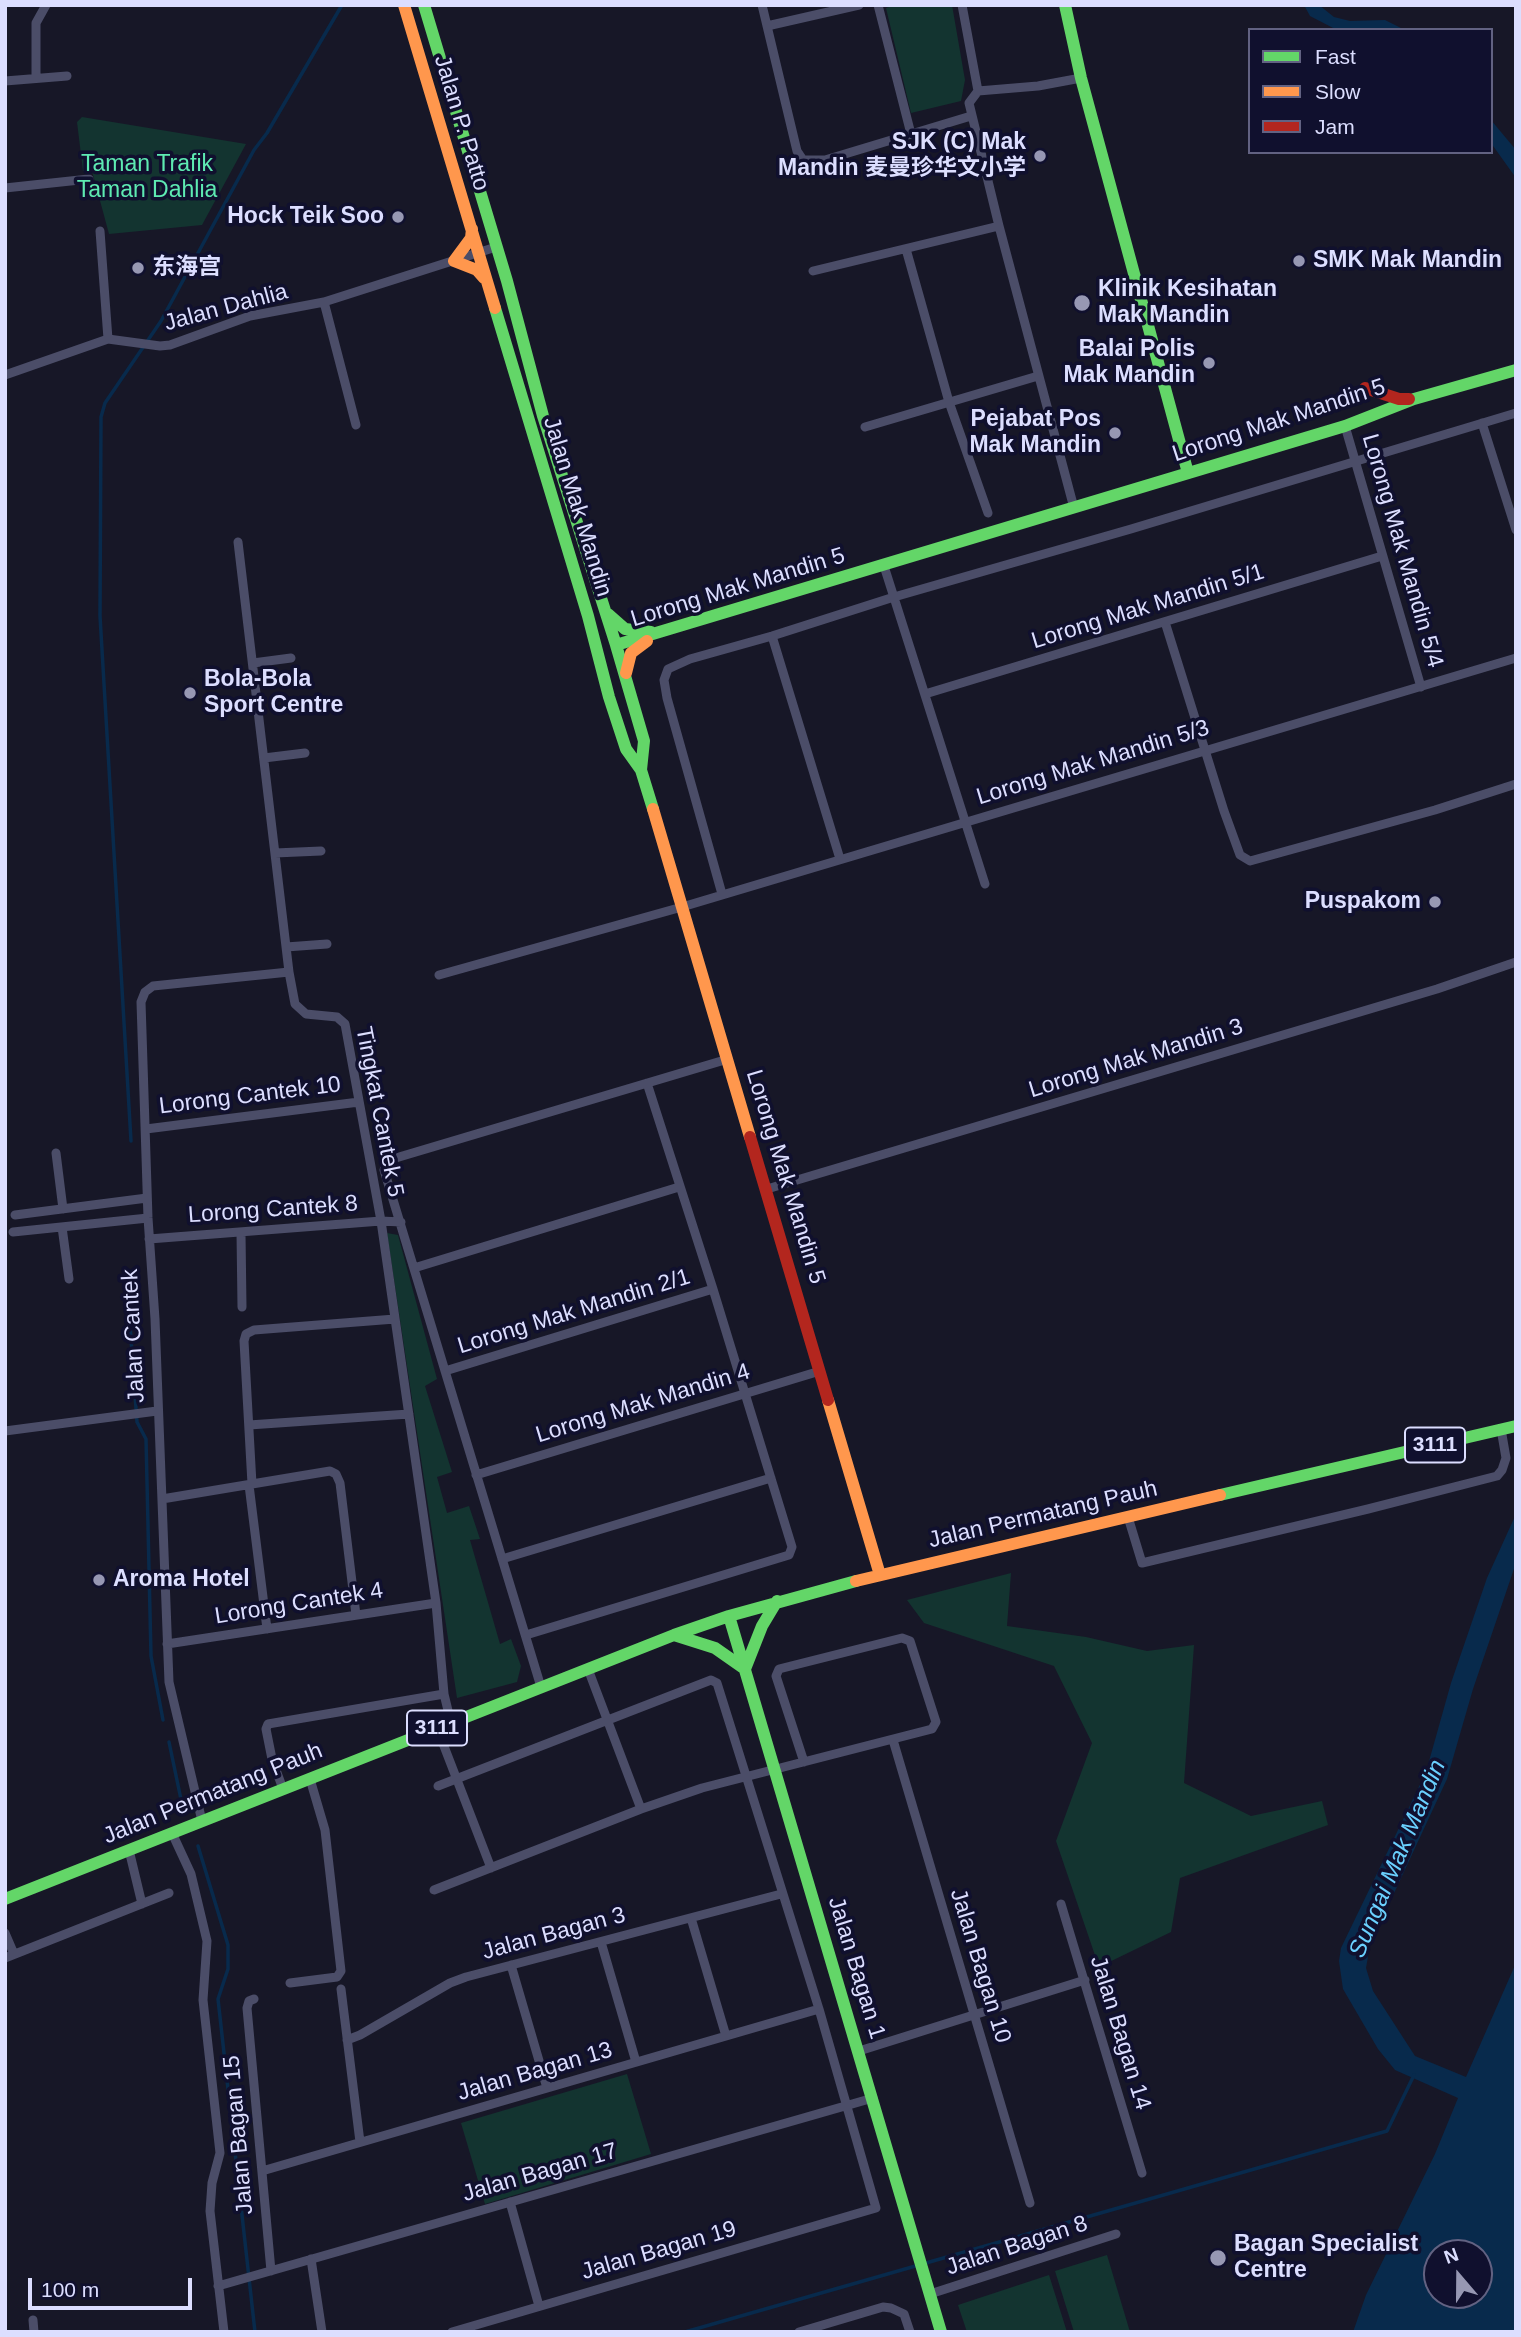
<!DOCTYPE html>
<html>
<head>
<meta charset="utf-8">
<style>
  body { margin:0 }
  #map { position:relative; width:1521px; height:2337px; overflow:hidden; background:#171727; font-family:Helvetica,sans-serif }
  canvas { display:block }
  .frame { position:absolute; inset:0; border:7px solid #dcdeff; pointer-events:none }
  .legend { position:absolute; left:1248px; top:28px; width:245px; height:126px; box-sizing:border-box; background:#10102e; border:2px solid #626282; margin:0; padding:9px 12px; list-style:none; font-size:21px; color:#dcdeff }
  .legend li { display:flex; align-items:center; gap:14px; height:35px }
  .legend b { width:35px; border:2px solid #626282 }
  .north { position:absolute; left:1423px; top:2239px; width:70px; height:70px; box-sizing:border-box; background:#10102e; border:2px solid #626282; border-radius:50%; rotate:340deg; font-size:19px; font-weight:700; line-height:28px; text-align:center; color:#dcdeff }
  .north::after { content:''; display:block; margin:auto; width:24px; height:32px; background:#9798b3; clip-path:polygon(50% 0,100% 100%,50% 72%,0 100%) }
  .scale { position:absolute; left:28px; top:2278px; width:164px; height:32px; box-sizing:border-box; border:4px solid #dcdeff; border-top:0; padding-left:9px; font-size:21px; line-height:24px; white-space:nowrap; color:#dcdeff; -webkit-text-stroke:5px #10102e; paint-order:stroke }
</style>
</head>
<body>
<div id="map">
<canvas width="1521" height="2337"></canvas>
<div class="frame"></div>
<ul class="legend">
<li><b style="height:9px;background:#63d668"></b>Fast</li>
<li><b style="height:9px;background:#ff974d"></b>Slow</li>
<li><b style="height:9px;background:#b3261e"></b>Jam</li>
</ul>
<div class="north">N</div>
<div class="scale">100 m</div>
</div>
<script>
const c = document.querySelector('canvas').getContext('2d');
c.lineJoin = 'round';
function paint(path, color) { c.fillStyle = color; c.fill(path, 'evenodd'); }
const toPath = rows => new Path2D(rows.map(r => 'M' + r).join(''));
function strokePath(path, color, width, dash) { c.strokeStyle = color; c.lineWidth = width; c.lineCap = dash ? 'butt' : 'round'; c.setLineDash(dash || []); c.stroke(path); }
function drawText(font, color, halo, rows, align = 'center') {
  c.font = font + ' Helvetica,"Noto Sans SC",sans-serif'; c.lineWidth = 7; c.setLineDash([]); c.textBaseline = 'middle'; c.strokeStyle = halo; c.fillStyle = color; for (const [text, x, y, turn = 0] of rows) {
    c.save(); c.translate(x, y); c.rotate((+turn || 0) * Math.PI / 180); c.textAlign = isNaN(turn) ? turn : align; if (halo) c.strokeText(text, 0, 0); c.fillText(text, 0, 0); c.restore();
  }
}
paint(toPath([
  [895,5,952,5,965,80,961,101,911,113,886,8],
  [82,117,246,144,202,225,109,234,92,171,83,171,77,122],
  [387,1233,398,1235,437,1379,425,1386,452,1472,437,1477,447,1513,469,1506,480,1539,470,1540,500,1644,511,1639,521,1666,517,1682,457,1698],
  [1011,1573,1007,1626,1086,1637,1147,1651,1194,1645,1184,1783,1251,1816,1322,1801,1328,1825,1180,1878,1171,1932,1099,1967,1056,1841,1092,1743,1054,1666,924,1623,907,1600],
  [627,2074,651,2154,485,2204,461,2123],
  [1107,2255,1130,2332,1074,2332,1055,2271],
  [1049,2275,1067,2332,967,2332,958,2305]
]), '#133430');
paint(toPath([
  [1304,5,1319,5,1334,17,1350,21,1385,20,1405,30,1337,30,1310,16],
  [1491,120,1516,150,1516,178,1491,143],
  [1516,1514,1516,1563,1473,1689,1447,1779,1370,1945,1366,1968,1373,1991,1415,2056,1466,2077,1516,1963,1516,2332,1353,2332,1366,2295,1435,2154,1458,2098,1395,2070,1378,2049,1343,1989,1339,1961,1341,1948,1426,1772,1451,1683,1487,1578],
  [1479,2253,1479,2295,1437,2295,1437,2253]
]), '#082a4c');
strokePath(toPath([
  [131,1141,100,616,101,417,105,403,161,321,254,150,267,133,342,5],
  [127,1283,137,1422,146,1439,151,1656,163,1720],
  [169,1742,183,1809],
  [198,1846,228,1945,228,1969,218,1999,255,2332],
  [685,2332,1387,2131,1414,2075]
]), '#082a4c', 3.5);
strokePath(toPath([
  [762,5,797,151,803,160,825,160,971,116],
  [878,5,911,134],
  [962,5,978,91],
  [767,26,859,5],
  [36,78,36,23,46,5],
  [5,81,67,76],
  [5,188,89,179],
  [100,231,108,339],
  [906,249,949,402,988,513],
  [813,271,999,226],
  [324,302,356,425],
  [5,375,108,339,160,346,170,345,250,316,324,302,496,247],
  [1482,423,1516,530],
  [1345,426,1421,687],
  [865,427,1038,376],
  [1074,508,999,226,969,103,978,91,1038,86,1081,78],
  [238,542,289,972,295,1004,306,1014,337,1017,345,1024,381,1221,436,1603,444,1694,451,1723],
  [884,566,985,884],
  [1165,622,1224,811,1240,855,1250,861,1435,810,1516,784],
  [772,636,840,859],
  [253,663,291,658],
  [925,694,1382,556],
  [264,758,305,753],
  [275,853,321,851],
  [722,894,667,698,664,680,668,669,690,659,772,636,894,597,1131,529,1516,413],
  [286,947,327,944],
  [439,975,682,907,1516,658],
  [146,1129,359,1102],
  [56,1153,63,1209],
  [767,1189,1437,989,1516,962],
  [15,1215,147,1198],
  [62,1227,69,1279],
  [13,1232,148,1218],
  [241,1233,242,1307],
  [149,1239,381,1221,401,1222],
  [414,1268,679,1187],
  [445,1371,713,1289],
  [249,1425,409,1414],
  [5,1431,157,1411],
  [476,1475,820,1371],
  [252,1484,244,1341,246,1334,254,1330,395,1319],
  [249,1485,267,1629],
  [162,1499,330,1471,336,1474,340,1483,356,1615],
  [1128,1517,1142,1563,1368,1509,1497,1476,1502,1470,1506,1458,1501,1429],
  [502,1559,771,1478],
  [526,1635,789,1555,792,1547,713,1289,647,1083],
  [167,1644,436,1603],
  [588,1669,641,1809],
  [541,1687,384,1170,389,1160,728,1059],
  [437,1728,491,1868],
  [893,1740,1030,2203],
  [438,1786,711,1680,717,1683,819,2009,876,2208,452,2332],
  [283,1789,272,1759,266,1729,268,1724,444,1694],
  [202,1821,169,1682,155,1319,148,1218,141,1002,145,992,153,986,289,972],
  [172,1833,191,1874,207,1941,203,2000,220,2153,212,2183,210,2211,224,2332],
  [129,1850,142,1904],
  [434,1890,641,1809,702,1788,932,1729,936,1722,910,1641,902,1638,779,1669,776,1676,804,1762],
  [1061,1904,1142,2173],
  [691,1918,726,2036],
  [5,1933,14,1954],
  [601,1942,636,2062],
  [5,1958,169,1893],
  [511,1965,547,2088],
  [290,1983,337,1977,341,1971,325,1830,310,1779],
  [341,1989,360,2142],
  [254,1999,249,2001,247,2008,271,2271],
  [347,2040,360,2035,450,1983,466,1977,781,1894],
  [859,2051,1085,1980],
  [262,2171,819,2009],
  [510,2202,539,2306],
  [311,2259,322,2332],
  [218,2286,873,2098],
  [930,2294,1116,2234],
  [33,2320,34,2332],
  [799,2332,883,2307,891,2308,904,2314,910,2332]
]), '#4b4d68', 9);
strokePath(toPath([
  [424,5,507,281,543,416,616,645,644,741,641,770,653,809],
  [1065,5,1081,78,1188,473],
  [495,308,588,616,609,697,626,749,641,770],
  [608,614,625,629,651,632],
  [616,645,1345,426,1414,399,1516,370],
  [1220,1495,1516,1426],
  [729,1616,941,2332],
  [674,1635,715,1648,745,1669,762,1626,777,1601],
  [5,1899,674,1635,729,1616,856,1581]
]), '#63d668', 12);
strokePath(toPath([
  [404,5,495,308],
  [472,229,471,238,454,261,477,270,484,278],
  [626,673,631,653,647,641],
  [653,809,750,1137],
  [828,1400,880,1575],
  [856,1581,1220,1495]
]), '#ff974d', 12);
strokePath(toPath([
  [1365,388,1399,399,1409,399],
  [750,1137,828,1400]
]), '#b3261e', 12);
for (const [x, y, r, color] of [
  [1040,156,7,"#9798b3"],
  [398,217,7,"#9798b3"],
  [1299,261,7,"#9798b3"],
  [138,268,7,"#9798b3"],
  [1082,303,9,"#9798b3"],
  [1209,363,7,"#9798b3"],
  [1115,433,7,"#9798b3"],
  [190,693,7,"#9798b3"],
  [1435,902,7,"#9798b3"],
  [99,1580,7,"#9798b3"],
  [1218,2258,9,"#9798b3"]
]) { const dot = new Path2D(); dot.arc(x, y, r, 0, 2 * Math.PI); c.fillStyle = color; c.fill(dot); strokePath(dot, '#10102e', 2.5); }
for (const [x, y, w] of [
  [1435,1445,60],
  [437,1728,60]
]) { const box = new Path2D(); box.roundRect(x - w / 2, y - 17.5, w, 35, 5); c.fillStyle = '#10102e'; c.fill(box); strokePath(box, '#dcdeff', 2); }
drawText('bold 21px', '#dcdeff', null, [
  ["3111",1435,1445],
  ["3111",437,1728]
]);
drawText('23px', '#dcdeff', '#10102e', [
  ["Jalan P. Patto",461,123,73],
  ["Jalan Dahlia",226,308,-15],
  ["Lorong Mak Mandin 5",1279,421,-18],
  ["Jalan Mak Mandin",577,507,73],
  ["Lorong Mak Mandin 5/4",1402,551,74],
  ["Lorong Mak Mandin 5",738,588,-17],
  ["Lorong Mak Mandin 5/1",1148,607,-17],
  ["Lorong Mak Mandin 5/3",1093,763,-17],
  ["Lorong Mak Mandin 3",1136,1059,-17],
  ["Lorong Cantek 10",250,1096,-7],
  ["Tingkat Cantek 5",379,1112,79],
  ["Lorong Mak Mandin 5",785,1177,73],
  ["Lorong Cantek 8",273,1210,-4],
  ["Lorong Mak Mandin 2/1",574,1312,-17],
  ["Jalan Cantek",134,1336,-93],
  ["Lorong Mak Mandin 4",643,1404,-17],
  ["Jalan Permatang Pauh",1043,1515,-13],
  ["Lorong Cantek 4",299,1604,-9],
  ["Jalan Permatang Pauh",213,1794,-22],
  ["Jalan Bagan 3",554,1934,-15],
  ["Jalan Bagan 10",980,1966,73],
  ["Jalan Bagan 1",856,1968,73],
  ["Jalan Bagan 14",1120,2033,73],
  ["Jalan Bagan 13",535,2072,-16],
  ["Jalan Bagan 15",239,2135,-95],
  ["Jalan Bagan 17",540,2173,-16],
  ["Jalan Bagan 8",1017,2246,-18],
  ["Jalan Bagan 19",659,2251,-16]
]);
drawText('bold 23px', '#dcdeff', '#10102e', [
  ["SJK (C) Mak",1026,143,"right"],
  ["Mandin 麦曼珍华文小学",1026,169,"right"],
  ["Hock Teik Soo",384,217,"right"],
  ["SMK Mak Mandin",1313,261],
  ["东海宫",152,268],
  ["Klinik Kesihatan",1098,290],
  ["Mak Mandin",1098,316],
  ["Balai Polis",1195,350,"right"],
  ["Mak Mandin",1195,376,"right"],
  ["Pejabat Pos",1101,420,"right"],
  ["Mak Mandin",1101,446,"right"],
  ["Bola-Bola",204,680],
  ["Sport Centre",204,706],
  ["Puspakom",1421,902,"right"],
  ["Aroma Hotel",113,1580],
  ["Bagan Specialist",1234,2245],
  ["Centre",1234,2271]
], 'left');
drawText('23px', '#5eeab2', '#10102e', [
  ["Taman Trafik",147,165],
  ["Taman Dahlia",147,191]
]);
drawText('italic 24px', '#6ad0ff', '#10102e', [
  ["Sungai Mak Mandin",1398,1859,-67]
]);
</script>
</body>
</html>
